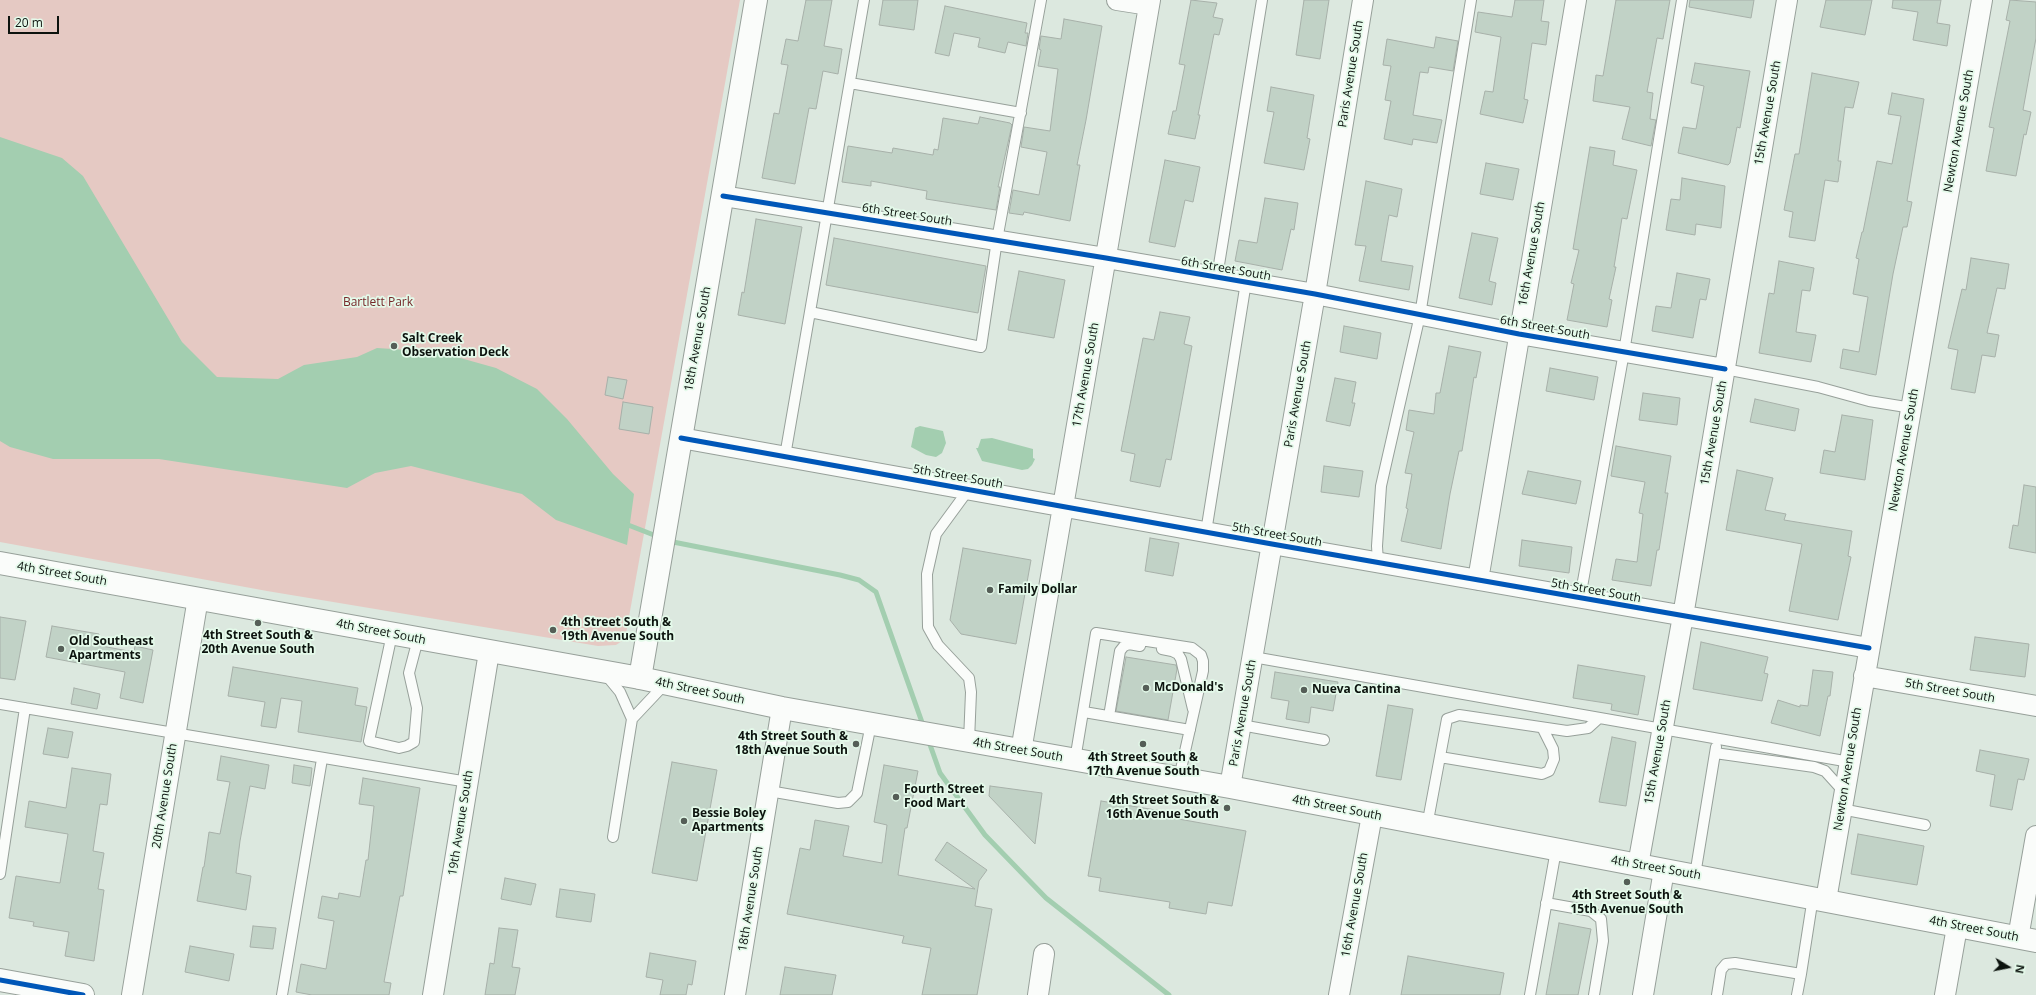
<!DOCTYPE html>
<html>
<head>
<meta charset="utf-8">
<style>
  body { margin:0 }
  #map { position:relative; width:2036px; height:995px; overflow:hidden; background:#dce8df; font-family:"Open Sans",sans-serif }
  canvas { display:block }
  .north { position:absolute; left:1988px; top:947px; width:40px; height:40px; -webkit-text-stroke:3px #e4faea; paint-order:stroke; rotate:100deg; font-size:11px; font-weight:700; line-height:16px; text-align:center; color:#0c130e }
  .north::after { content:''; display:block; margin:auto; width:14px; height:18px; background:#0c130e; clip-path:polygon(50% 0,100% 100%,50% 72%,0 100%) }
  .scale { position:absolute; left:8px; top:16px; width:51px; height:18px; box-sizing:border-box; border:2px solid #0c130e; border-top:0; padding-left:5px; font-size:12px; line-height:14px; white-space:nowrap; color:#0c130e; -webkit-text-stroke:3px #e4faea; paint-order:stroke }
</style>
</head>
<body>
<div id="map">
<canvas width="2036" height="995"></canvas>
<div class="north">N</div>
<div class="scale">20 m</div>
</div>
<script>
const c = document.querySelector('canvas').getContext('2d');
c.lineJoin = 'round';
function paint(path, color) { c.fillStyle = color; c.fill(path, 'evenodd'); }
const toPath = rows => new Path2D(rows.map(r => 'M' + r).join(''));
function strokePath(path, color, width, dash) { c.strokeStyle = color; c.lineWidth = width; c.lineCap = dash ? 'butt' : 'round'; c.setLineDash(dash || []); c.stroke(path); }
function drawText(font, color, halo, rows, align = 'center') {
  c.font = font + ' "Open Sans",sans-serif'; c.lineWidth = 3.5; c.setLineDash([]); c.textBaseline = 'middle'; c.strokeStyle = halo; c.fillStyle = color; for (const [text, x, y, turn = 0] of rows) {
    c.save(); c.translate(x, y); c.rotate((+turn || 0) * Math.PI / 180); c.textAlign = isNaN(turn) ? turn : align; if (halo) c.strokeText(text, 0, 0); c.fillText(text, 0, 0); c.restore();
  }
}
paint(toPath([
  [0,0,740,0,625,639,616,645,598,646,267,591,0,542]
]), '#e5c9c3');
paint(toPath([
  [0,137,62,158,83,176,182,342,217,377,278,379,304,365,357,357,377,348,439,352,496,368,537,389,567,419,613,474,634,494,627,545,556,520,522,494,411,466,375,473,347,488,159,459,53,459,10,447,0,441],
  [920,426,943,431,946,443,942,453,936,457,926,455,911,447,915,428],
  [992,438,1033,449,1033,458,1035,459,1032,465,1028,469,1022,470,982,461,976,448,978,448,981,439]
]), '#a3ceb0');
strokePath(toPath([
  [623,523,659,537],
  [668,541,840,575,859,580,876,592,924,728],
  [928,739,940,773,985,835,1046,898,1169,995]
]), '#a3ceb0', 5);
const building = toPath([
  [806,0,832,0,824,46,842,49,838,74,823,71,816,109,809,108,795,184,762,178,774,113,779,114,788,65,781,64,786,39,798,41,806,0],
  [883,0,918,0,914,30,879,25,883,0],
  [1191,0,1217,3,1213,17,1223,19,1219,35,1214,34,1198,115,1200,115,1195,139,1168,134,1173,111,1176,111,1185,65,1179,64,1191,0],
  [1304,0,1329,0,1320,59,1296,55,1304,0],
  [1515,0,1544,0,1541,21,1549,22,1546,45,1532,43,1524,99,1528,100,1523,123,1480,114,1485,91,1493,92,1501,37,1475,32,1478,12,1512,17,1515,0],
  [1616,0,1670,0,1663,39,1657,38,1647,92,1653,93,1650,119,1656,120,1651,146,1622,139,1630,107,1593,101,1596,75,1603,76,1616,0],
  [1690,0,1754,0,1751,18,1689,7,1690,0],
  [1826,0,1872,0,1865,35,1820,27,1826,0],
  [1893,0,1941,0,1937,23,1950,25,1947,46,1913,40,1918,12,1892,8,1893,0],
  [2010,0,2036,2,2036,38,2023,110,2031,112,2026,135,2024,134,2016,176,1986,171,1994,128,1989,127,2010,21,2006,20,2010,0],
  [945,6,1027,23,1025,33,1028,33,1026,46,1008,42,1005,53,978,47,980,38,954,33,949,56,935,53,945,6],
  [1064,19,1102,26,1086,120,1077,165,1080,165,1070,221,1024,212,1023,215,1009,213,1013,190,1039,195,1047,152,1021,147,1024,127,1050,131,1058,69,1038,66,1041,50,1039,49,1041,36,1061,39,1064,19],
  [1436,37,1458,41,1453,71,1429,67,1428,73,1420,72,1413,115,1442,120,1437,143,1413,139,1412,145,1384,139,1391,101,1385,100,1391,66,1383,65,1387,39,1434,48,1436,37],
  [1695,63,1750,71,1740,128,1737,127,1730,163,1728,165,1678,153,1683,127,1696,129,1704,86,1691,83,1695,63],
  [1812,73,1859,82,1853,108,1845,107,1838,161,1841,161,1838,182,1825,180,1815,241,1789,237,1793,212,1784,210,1795,154,1799,154,1812,73],
  [1271,87,1314,95,1307,138,1310,139,1304,170,1264,163,1274,112,1267,111,1271,87],
  [1892,93,1924,99,1907,201,1912,202,1907,227,1903,227,1893,274,1876,375,1840,368,1843,349,1859,352,1868,297,1853,294,1859,259,1856,258,1862,232,1863,232,1877,161,1892,164,1901,116,1888,114,1892,93],
  [980,117,1010,123,1012,125,998,187,1000,187,996,210,926,199,927,191,871,181,871,186,842,182,848,146,892,153,893,148,933,155,934,149,938,150,943,118,978,124,980,117],
  [1590,147,1615,151,1613,165,1637,170,1627,219,1622,218,1614,267,1616,267,1609,299,1612,300,1607,327,1567,320,1574,284,1571,283,1579,250,1573,249,1590,147],
  [1165,160,1200,167,1193,202,1185,200,1175,247,1149,242,1165,160],
  [1486,163,1519,169,1513,200,1480,194,1486,163],
  [1682,178,1725,186,1721,228,1696,224,1695,235,1666,230,1671,199,1680,200,1682,178],
  [1366,181,1402,189,1397,217,1389,215,1381,261,1413,266,1409,290,1359,281,1366,246,1355,245,1366,181],
  [1265,198,1298,203,1294,230,1291,229,1282,270,1235,261,1239,240,1257,243,1265,198],
  [756,219,802,227,785,324,738,315,742,292,744,293,756,219],
  [1472,233,1498,238,1489,281,1496,283,1492,305,1459,298,1472,233],
  [834,238,986,266,978,313,826,285,834,238],
  [1971,258,2009,264,2005,289,1997,288,1987,333,1999,335,1995,357,1982,355,1975,393,1951,389,1958,350,1948,348,1962,289,1966,290,1971,258],
  [1779,261,1814,268,1810,291,1802,290,1796,332,1816,335,1811,362,1759,353,1769,293,1774,294,1779,261],
  [1019,271,1065,280,1054,338,1008,330,1019,271],
  [1677,273,1710,279,1706,300,1700,299,1693,338,1652,331,1656,306,1671,308,1677,273],
  [1160,312,1190,317,1184,344,1192,346,1171,460,1166,459,1160,487,1130,481,1135,454,1121,451,1143,338,1154,340,1160,312],
  [1344,326,1381,333,1377,359,1340,352,1344,326],
  [1449,346,1481,352,1476,378,1474,377,1462,451,1459,451,1450,494,1441,549,1401,541,1408,509,1406,508,1412,474,1405,473,1414,432,1406,430,1409,410,1434,414,1436,393,1440,393,1449,346],
  [1550,368,1598,377,1594,400,1546,391,1550,368],
  [608,377,627,380,623,399,605,395,608,377],
  [1335,378,1356,382,1352,403,1355,403,1350,426,1326,421,1335,378],
  [1643,393,1680,398,1677,425,1639,420,1643,393],
  [1755,399,1799,409,1795,431,1750,422,1755,399],
  [623,402,653,407,649,434,619,429,623,402],
  [1842,415,1873,420,1865,480,1820,473,1824,450,1835,452,1842,415],
  [1616,446,1671,456,1665,493,1668,493,1659,550,1657,550,1651,586,1612,580,1616,559,1637,562,1643,514,1639,513,1645,482,1611,476,1616,446],
  [1324,466,1363,471,1359,497,1321,492,1324,466],
  [1737,470,1773,478,1765,510,1786,514,1784,520,1852,531,1848,556,1851,557,1838,620,1789,611,1802,544,1726,530,1737,470],
  [1528,471,1581,481,1576,504,1522,494,1528,471],
  [2024,485,2036,487,2036,553,2009,548,2013,525,2018,526,2024,485],
  [1150,538,1179,543,1173,576,1145,571,1150,538],
  [1522,540,1572,547,1569,573,1519,566,1522,540],
  [963,548,1031,560,1016,644,961,634,950,620,963,548],
  [0,617,26,621,15,680,0,678,0,617],
  [52,626,99,634,96,645,134,652,135,646,153,650,143,703,120,698,125,672,46,657,52,626],
  [1975,637,2029,644,2025,677,1970,670,1975,637],
  [1701,642,1768,657,1764,673,1768,674,1762,701,1693,689,1701,642],
  [1126,657,1176,665,1177,669,1168,720,1116,711,1126,657],
  [1578,665,1645,676,1638,715,1611,710,1612,704,1573,698,1578,665],
  [233,667,358,688,355,705,367,707,361,742,298,732,302,701,281,698,276,728,261,726,265,702,228,696,233,667],
  [1813,670,1833,672,1830,696,1828,696,1820,736,1771,723,1778,700,1800,707,1800,705,1808,706,1813,670],
  [1275,672,1338,682,1333,711,1311,707,1309,723,1286,719,1289,701,1271,698,1275,672],
  [74,688,100,694,97,709,71,704,74,688],
  [1388,705,1413,709,1401,780,1376,776,1388,705],
  [48,728,73,732,68,758,43,754,48,728],
  [1612,737,1636,742,1626,806,1599,802,1612,737],
  [1980,750,2029,759,2024,780,2018,779,2012,810,1990,806,1995,775,1976,771,1980,750],
  [221,756,269,765,265,789,250,786,240,841,236,873,251,876,246,910,197,901,203,867,204,867,209,832,220,834,230,782,217,780,221,756],
  [672,762,717,770,697,881,652,873,672,762],
  [294,765,312,768,310,786,292,783,294,765],
  [884,765,918,771,907,828,905,828,898,875,975,889,935,860,947,842,987,870,979,881,975,906,992,909,977,995,922,995,931,948,902,943,904,936,787,914,800,848,810,850,815,820,849,826,843,856,882,863,887,825,874,822,884,765],
  [72,768,111,774,107,805,100,804,93,851,104,853,98,889,104,890,94,961,65,956,69,932,33,926,34,922,9,918,16,876,60,883,68,834,25,827,29,801,66,808,72,768],
  [363,778,420,788,403,896,400,896,384,982,391,983,389,995,312,995,296,992,301,964,326,969,334,921,318,918,322,896,338,899,339,893,360,897,366,860,368,860,374,806,359,804,363,778],
  [990,786,1042,793,1035,844,989,796,990,786],
  [1101,801,1174,813,1173,818,1246,831,1232,906,1208,902,1206,914,1169,908,1170,902,1099,891,1101,878,1088,876,1101,801],
  [1858,834,1924,846,1917,885,1851,874,1858,834],
  [505,878,536,884,531,905,501,899,505,878],
  [560,889,595,894,591,922,556,917,560,889],
  [1559,923,1591,929,1578,995,1546,995,1559,923],
  [253,926,276,928,273,949,250,947,253,926],
  [499,928,518,930,512,967,520,968,515,995,485,995,490,963,494,964,499,928],
  [190,946,234,954,229,981,185,972,190,946],
  [650,953,696,961,692,985,688,984,686,995,660,995,663,980,646,977,650,953],
  [1408,956,1504,973,1500,995,1401,995,1408,956],
  [785,967,836,975,832,995,780,995,785,967]
]);
paint(building, '#c1d2c6');
strokePath(building, '#a7b0a9', 1);
const service = toPath([
  [850,83,1021,113],
  [1217,277,1262,0],
  [810,312,981,347,997,240,1041,0],
  [1725,369,1818,387,1869,401,1912,408],
  [785,456,864,0],
  [1206,532,1246,282],
  [1378,563,1377,546,1381,486,1420,315,1471,0],
  [1580,598,1624,352,1682,0],
  [392,634,369,741,399,748,407,746,414,742,417,708,409,673,418,639],
  [1162,649,1172,651,1178,654,1181,659,1193,709],
  [1253,657,1850,762],
  [606,675,620,692,632,719,665,684],
  [0,704,468,782],
  [1084,712,1190,730],
  [1109,716,1120,651,1124,646,1129,644,1140,646],
  [1241,725,1324,740],
  [969,741,971,692,969,678,938,645,928,627,927,574,936,534,969,489],
  [1715,753,1814,767,1825,771,1844,792],
  [1440,757,1542,774,1549,771,1554,759,1553,749,1543,729],
  [1075,760,1096,633,1192,648,1201,655,1203,661,1203,671,1179,778],
  [769,791,838,803,848,802,857,793,871,724],
  [1841,809,1925,825],
  [1427,826,1447,719,1459,715,1567,731,1588,728,1599,718],
  [613,837,632,719],
  [0,874,25,708],
  [1695,875,1716,747],
  [1546,903,1591,911,1601,919,1603,941,1594,995],
  [1801,974,1813,897],
  [282,995,322,759],
  [1530,995,1556,850],
  [1717,995,1721,970,1726,964,1735,963,1801,974,1797,995]
]);
const minor = toPath([
  [1117,0,1149,5],
  [723,196,1106,258,1315,294,1519,334,1725,369],
  [681,438,1272,544,1869,648],
  [1478,580,1576,0],
  [1864,676,2036,706],
  [1021,751,1150,0],
  [1230,787,1315,294,1363,0],
  [1638,865,1683,616,1787,0],
  [1826,900,1982,0],
  [2018,938,2036,836],
  [132,995,198,598],
  [433,995,489,652],
  [735,995,782,708],
  [1038,995,1044,954],
  [1339,995,1372,815],
  [1643,995,1664,870],
  [1945,995,1957,927]
]);
const tertiary = toPath([
  [640,678,756,0],
  [0,980,83,995]
]);
const secondary = toPath([
  [0,563,640,678,782,708,1230,787,2036,941]
]);
strokePath(service, '#97a09a', 12);
strokePath(minor, '#97a09a', 22);
strokePath(tertiary, '#97a09a', 24);
strokePath(secondary, '#97a09a', 24);
strokePath(service, '#fafcfa', 10);
strokePath(minor, '#fafcfa', 20);
strokePath(tertiary, '#fafcfa', 22);
strokePath(secondary, '#fafcfa', 22);
strokePath(toPath([
  [723,196,1106,258,1315,294,1519,334,1725,369],
  [681,438,1272,544,1869,648],
  [0,980,83,995]
]), '#0057b8', 5);
for (const [x, y, r, color] of [
  [394,346,4,"#555e57"],
  [990,590,4,"#555e57"],
  [258,623,4,"#555e57"],
  [553,630,4,"#555e57"],
  [61,649,4,"#555e57"],
  [1146,688,4,"#555e57"],
  [1304,690,4,"#555e57"],
  [856,744,4,"#555e57"],
  [1143,744,4,"#555e57"],
  [896,797,4,"#555e57"],
  [1227,808,4,"#555e57"],
  [684,821,4,"#555e57"],
  [1627,882,4,"#555e57"]
]) { const dot = new Path2D(); dot.arc(x, y, r, 0, 2 * Math.PI); c.fillStyle = color; c.fill(dot); strokePath(dot, '#e4faea', 1.5); }
drawText('12px', '#0c130e', '#e4faea', [
  ["Paris Avenue South",1351,74,-81],
  ["15th Avenue South",1768,113,-80],
  ["Newton Avenue South",1959,131,-80],
  ["6th Street South",907,215,9],
  ["16th Avenue South",1532,254,-80],
  ["6th Street South",1226,269,10],
  ["6th Street South",1545,328,10],
  ["18th Avenue South",698,339,-80],
  ["17th Avenue South",1086,375,-80],
  ["Paris Avenue South",1298,394,-80],
  ["15th Avenue South",1714,433,-80],
  ["Newton Avenue South",1904,450,-80],
  ["5th Street South",958,477,10],
  ["5th Street South",1277,535,10],
  ["4th Street South",62,574,10],
  ["5th Street South",1596,591,10],
  ["4th Street South",381,632,11],
  ["4th Street South",700,691,12],
  ["5th Street South",1950,691,10],
  ["Paris Avenue South",1243,713,-80],
  ["4th Street South",1018,750,10],
  ["15th Avenue South",1658,752,-80],
  ["Newton Avenue South",1848,769,-81],
  ["20th Avenue South",165,796,-81],
  ["4th Street South",1337,808,11],
  ["19th Avenue South",461,823,-81],
  ["4th Street South",1656,868,10],
  ["18th Avenue South",751,899,-81],
  ["16th Avenue South",1355,905,-80],
  ["4th Street South",1974,929,11]
]);
drawText('12px', '#762729', '#e4faea', [
  ["Bartlett Park",378,303]
]);
drawText('bold 12px', '#0c130e', '#e4faea', [
  ["Salt Creek",402,339],
  ["Observation Deck",402,353],
  ["Family Dollar",998,590],
  ["4th Street South &",561,623],
  ["19th Avenue South",561,637],
  ["4th Street South &",258,636,"center"],
  ["20th Avenue South",258,650,"center"],
  ["Old Southeast",69,642],
  ["Apartments",69,656],
  ["McDonald's",1154,688],
  ["Nueva Cantina",1312,690],
  ["4th Street South &",848,737,"right"],
  ["18th Avenue South",848,751,"right"],
  ["4th Street South &",1143,758,"center"],
  ["17th Avenue South",1143,772,"center"],
  ["Fourth Street",904,790],
  ["Food Mart",904,804],
  ["4th Street South &",1219,801,"right"],
  ["16th Avenue South",1219,815,"right"],
  ["Bessie Boley",692,814],
  ["Apartments",692,828],
  ["4th Street South &",1627,896,"center"],
  ["15th Avenue South",1627,910,"center"]
], 'left');
</script>
</body>
</html>
